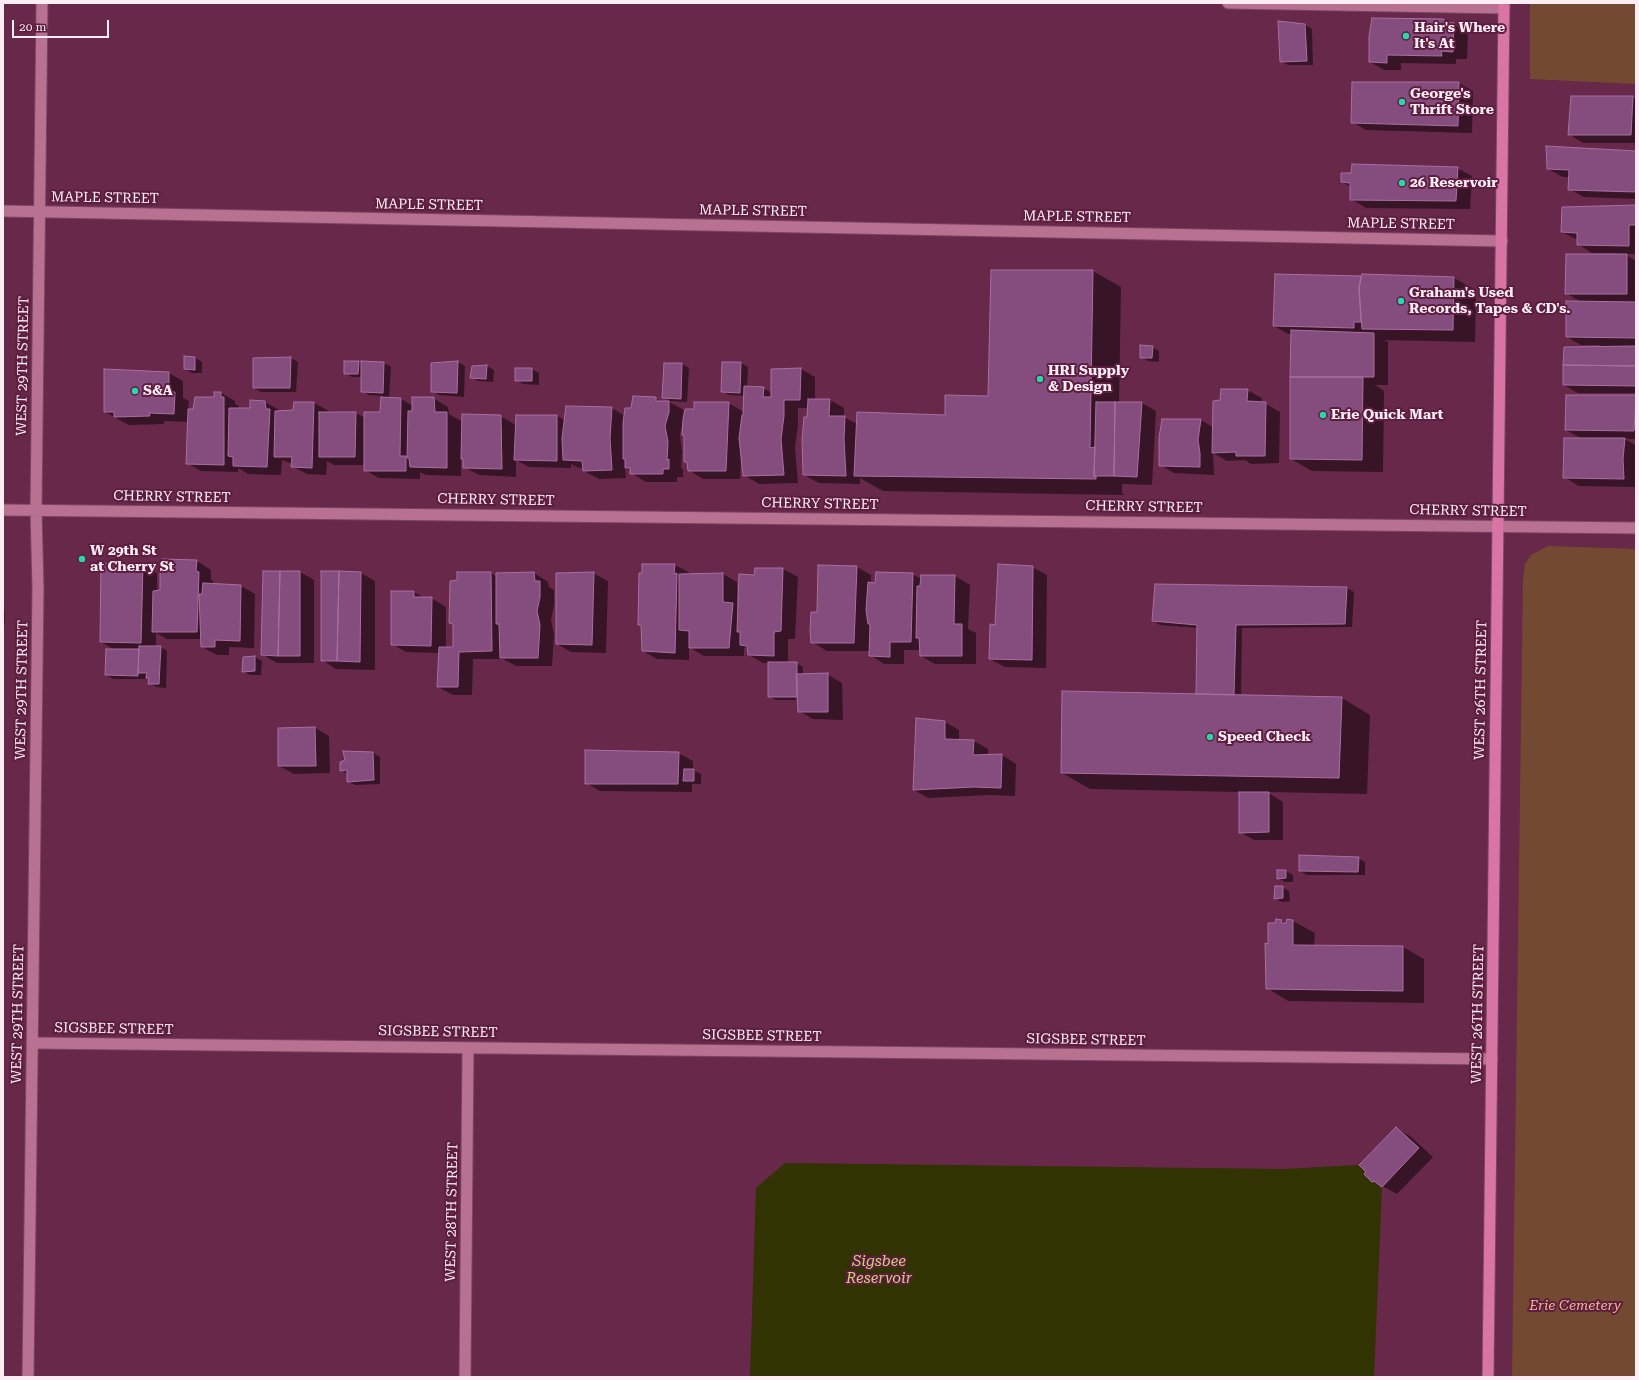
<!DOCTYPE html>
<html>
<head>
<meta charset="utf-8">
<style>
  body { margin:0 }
  #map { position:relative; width:1639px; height:1380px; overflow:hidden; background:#682849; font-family:"Roboto Serif",serif }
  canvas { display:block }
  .frame { position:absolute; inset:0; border:4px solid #feedf4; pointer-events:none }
  .scale { position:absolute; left:12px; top:20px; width:97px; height:18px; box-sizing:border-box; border:2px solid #feedf4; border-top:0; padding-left:5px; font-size:12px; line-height:14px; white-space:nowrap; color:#feedf4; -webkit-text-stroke:3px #5c1d3f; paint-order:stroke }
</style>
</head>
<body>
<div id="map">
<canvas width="1639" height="1380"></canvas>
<div class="frame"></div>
<div class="scale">20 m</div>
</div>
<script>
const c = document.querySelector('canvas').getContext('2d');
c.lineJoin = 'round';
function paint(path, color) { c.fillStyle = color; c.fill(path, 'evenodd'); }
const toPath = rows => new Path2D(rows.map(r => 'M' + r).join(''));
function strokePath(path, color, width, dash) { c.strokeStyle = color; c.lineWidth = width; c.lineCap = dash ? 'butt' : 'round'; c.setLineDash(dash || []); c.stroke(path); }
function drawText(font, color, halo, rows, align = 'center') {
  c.font = font + ' "Roboto Serif",serif'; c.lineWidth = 4; c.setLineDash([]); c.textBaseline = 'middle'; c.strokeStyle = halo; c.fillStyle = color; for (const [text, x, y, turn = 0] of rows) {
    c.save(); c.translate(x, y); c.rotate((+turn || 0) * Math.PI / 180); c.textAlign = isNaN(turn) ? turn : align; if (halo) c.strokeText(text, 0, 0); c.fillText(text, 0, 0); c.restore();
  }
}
paint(toPath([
  [1530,3,1636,3,1636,84,1530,79],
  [1548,546,1636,549,1636,1377,1512,1377,1523,579,1525,564,1531,555]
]), '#734a31');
paint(toPath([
  [785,1163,1284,1169,1359,1165,1365,1171,1363,1174,1372,1183,1374,1182,1382,1188,1374,1377,750,1377,756,1188]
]), '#323302');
paint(toPath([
  [1444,20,1468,32,1467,59,1456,59,1456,64,1401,63,1401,70,1384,70,1370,62],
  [1305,25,1312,29,1313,65,1288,65,1281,61],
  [1459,83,1473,91,1472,133,1366,130,1352,122],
  [1572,97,1633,97,1636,99,1636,143,1583,143,1569,134],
  [1636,152,1636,199,1584,197,1569,189,1570,177,1563,177,1548,169],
  [1457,168,1472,176,1470,209,1366,208,1351,199,1351,187,1342,182],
  [1636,206,1636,254,1624,254,1636,261,1636,393,1578,393,1564,385,1600,347,1600,345,1581,345,1567,337,1581,302,1566,293,1616,255,1616,253,1592,253,1578,244,1578,240,1562,232],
  [1093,271,1121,287,1119,403,1142,403,1156,411,1152,485,1122,484,1122,493,1124,495,883,491,860,478,860,484,819,483,804,475,809,408,798,408,798,425,795,448,798,483,759,484,744,475,742,456,741,456,740,479,703,479,689,470,688,463,685,461,695,410,728,403,744,412,745,396,729,395,722,391,741,363,748,367,747,387,763,388,772,393,801,369,815,377,815,400,830,400,844,408,844,417,857,424,946,416,989,397],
  [1276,275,1362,278,1454,278,1476,290,1475,342,1384,340,1388,342,1388,385,1375,385,1384,391,1383,472,1312,471,1291,459,1292,334,1288,334,1274,326],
  [1152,347,1159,351,1159,362,1148,361,1141,357],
  [195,358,202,362,202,373,192,373,185,369],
  [291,358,298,362,296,392,261,392,254,388],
  [345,362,384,363,391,367,389,398,401,399,413,406,433,398,448,407,449,414,461,421,461,427,500,416,516,425,557,416,565,420,612,408,625,416,632,409,655,398,662,402,669,402,684,410,683,421,680,435,682,451,681,468,683,469,683,477,677,477,677,482,646,482,631,473,631,471,625,468,626,478,599,479,584,471,584,468,579,468,571,464,571,468,529,467,516,460,516,477,479,475,464,467,464,460,461,458,461,476,426,475,420,472,420,479,379,478,365,470,365,465,334,465,327,461,326,475,307,474,292,466,292,464,282,460,281,475,248,474,238,468,238,472,201,471,187,463,189,422,164,421,164,424,129,425,105,412,169,373,183,381,183,398,189,401,188,410,194,410,221,393,235,401,235,404,239,406,238,409,251,409,265,402,279,410,280,412,294,411,295,403,314,403,329,411,328,413,356,413,365,418,381,413,382,396,369,395,362,391,362,377,352,377,345,373],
  [458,362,465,366,464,397,439,395,432,391],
  [682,364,689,368,687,402,670,401,664,397],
  [487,366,494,370,493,382,478,381,471,377,473,367],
  [516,369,532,369,539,373,539,385,523,384,516,380],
  [1247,390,1262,398,1262,403,1266,404,1280,412,1279,463,1251,464,1245,460,1227,461,1213,453,1214,475,1174,473,1160,465,1163,420,1201,420,1213,427,1221,401],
  [1567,396,1636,396,1636,439,1624,439,1636,445,1636,487,1579,486,1564,477,1582,439,1566,430],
  [164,560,197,561,211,570,211,580,213,581,213,584,241,586,255,594,254,648,229,647,229,655,217,655,202,647,202,639,167,639,156,633,156,647,161,647,167,651,166,688,156,687,149,683,150,679,147,676,145,676,145,679,113,679,106,675,115,650,101,642,143,565,157,573,157,592,160,591],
  [643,565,675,565,690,573,689,574,723,574,737,582,737,606,739,608,755,576,756,569,783,569,798,577,795,639,788,639,788,663,796,663,803,667,803,674,827,674,842,683,843,720,813,719,799,711,796,674,796,700,776,700,769,696,769,663,763,663,749,655,748,649,744,647,744,656,704,656,689,647,689,660,657,659,643,651,642,627,639,625],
  [819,566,857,567,871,575,871,584,876,584,912,574,922,579,922,576,955,576,970,585,968,629,976,633,976,664,935,664,921,656,920,650,904,650,904,664,884,664,870,655,870,651,827,651,812,642,818,613],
  [1032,567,1047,575,1046,668,1005,667,990,659,996,626],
  [300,572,314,580,314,663,277,663,262,654],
  [361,573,375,581,375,670,336,669,322,660],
  [491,573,497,577,534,573,548,582,549,587,554,590,554,606,551,620,554,634,552,666,516,666,503,659,473,659,472,695,453,695,438,687,440,653,406,652,392,644,392,592,414,592,425,598,431,598,446,607,446,648,454,648,454,625,450,623],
  [593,573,608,581,606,653,571,652,557,644],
  [1347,588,1354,592,1352,627,1242,628,1241,696,1342,698,1370,715,1367,794,1267,792,1283,802,1283,840,1254,840,1240,832,1240,792,1090,789,1062,773,1201,695,1198,628,1160,625,1153,621],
  [3,593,5,618,3,640],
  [255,657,262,661,261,675,250,675,243,671],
  [945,722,959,730,959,740,974,741,988,749,988,756,1002,755,1016,764,1015,796,989,795,928,798,914,790],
  [315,728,329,736,330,773,294,774,279,766],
  [373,753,380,757,380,784,355,785,348,781,348,774,341,770],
  [678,753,693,761,693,770,701,774,701,784,692,784,692,792,600,791,586,783],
  [1358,858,1365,862,1365,875,1307,875,1300,871],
  [1286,871,1293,875,1293,882,1285,882,1278,878],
  [1282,887,1289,891,1290,901,1282,902,1275,898],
  [1282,921,1287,924,1293,921,1315,933,1314,946,1403,947,1424,959,1424,1003,1288,1001,1267,988,1269,945,1276,924],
  [1396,1128,1410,1136,1433,1157,1397,1194,1373,1181]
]), '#0007');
const building = toPath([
  [1372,18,1444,19,1444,22,1454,23,1453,52,1441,51,1442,56,1387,55,1387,63,1369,62,1369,36,1372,18],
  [1278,21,1305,24,1307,61,1280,62,1278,21],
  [1352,82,1459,82,1458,126,1351,123,1352,82],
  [1571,96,1633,96,1631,135,1568,135,1571,96],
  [1546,146,1636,151,1636,192,1568,190,1569,170,1547,169,1546,146],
  [1352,164,1458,167,1456,201,1350,200,1350,183,1341,182,1341,173,1351,173,1352,164],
  [1636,205,1636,225,1629,225,1629,246,1577,245,1577,233,1561,232,1562,207,1636,205],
  [1566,254,1627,254,1627,294,1565,294,1566,254],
  [991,270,1093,270,1090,448,1095,447,1094,476,1096,476,1096,479,854,476,857,412,945,415,945,395,988,396,991,270],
  [1275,274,1361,276,1359,288,1361,322,1354,322,1354,328,1273,326,1275,274],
  [1362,274,1454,277,1453,330,1362,329,1359,288,1362,274],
  [1566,301,1636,302,1636,338,1566,337,1566,301],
  [1291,330,1374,333,1374,377,1290,377,1291,330],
  [1140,345,1153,346,1152,358,1140,358,1140,345],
  [1636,346,1636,366,1563,365,1564,347,1636,346],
  [184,356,195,357,195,370,184,369,184,356],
  [291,357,290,388,253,388,253,358,291,357],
  [344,361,359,361,358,374,344,374,344,361],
  [361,361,384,362,383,393,361,392,361,361],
  [458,361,457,393,431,392,431,363,458,361],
  [722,362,741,362,740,393,721,392,722,362],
  [664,363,682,363,681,399,662,398,664,363],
  [487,365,486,379,470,378,472,366,487,365],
  [1563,365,1636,366,1636,386,1563,385,1563,365],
  [515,368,532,368,532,381,515,381,515,368],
  [801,368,800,400,784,400,784,416,781,439,784,475,743,476,739,438,742,415,743,415,744,386,764,387,763,397,771,397,771,369,801,368],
  [104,369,169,372,169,392,175,392,174,414,149,413,150,416,114,417,114,412,104,412,104,369],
  [1290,377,1363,377,1362,460,1290,459,1290,377],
  [1221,389,1248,389,1247,401,1266,402,1265,456,1236,456,1236,452,1212,453,1213,401,1220,400,1221,389],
  [214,392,221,392,221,397,224,397,224,465,186,464,188,409,193,409,195,397,214,397,214,392],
  [1566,395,1636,395,1634,431,1565,430,1566,395],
  [633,396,656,397,656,401,669,401,669,412,665,426,668,442,667,460,669,459,669,469,663,469,663,474,630,474,630,468,625,468,625,459,623,459,623,423,625,408,631,408,633,396],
  [381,397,401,398,400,456,406,456,406,471,364,471,364,412,380,412,381,397],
  [412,397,434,397,435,412,447,412,447,468,410,467,409,458,407,458,408,411,412,411,412,397],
  [808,399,830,399,829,416,845,416,844,439,846,476,803,475,802,439,804,417,807,417,808,399],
  [250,400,265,401,266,409,270,409,267,467,233,466,233,457,228,456,229,408,250,408,250,400],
  [294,402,314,402,312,468,291,467,292,457,274,457,275,411,293,410,294,402],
  [694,402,729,402,726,471,688,471,687,462,684,462,684,435,682,435,683,419,685,409,694,409,694,402],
  [1096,402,1115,402,1114,476,1094,476,1096,402],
  [1115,402,1142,402,1137,477,1114,476,1115,402],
  [566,406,612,407,610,438,612,470,583,471,582,461,563,460,562,438,566,406],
  [319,412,356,412,355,457,319,457,319,412],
  [462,414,501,415,502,469,463,468,463,459,461,459,462,414],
  [516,415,557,415,557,461,514,460,516,415],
  [1162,419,1201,419,1198,440,1200,453,1200,467,1159,466,1159,438,1162,419],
  [1564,438,1625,438,1623,459,1624,479,1563,478,1564,438],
  [163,559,197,560,196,571,199,572,197,632,152,632,153,591,160,590,160,569,162,569,163,559],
  [101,563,143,564,141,643,100,642,101,563],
  [642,564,675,564,674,574,677,573,675,653,642,651,641,625,638,625,639,573,642,573,642,564],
  [998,564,1033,566,1032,660,989,659,990,624,995,625,998,564],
  [818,565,857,566,854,643,811,643,810,631,811,612,817,612,818,565],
  [755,568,783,568,781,631,774,632,774,656,748,655,747,646,740,645,740,632,737,632,739,574,754,575,755,568],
  [263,571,280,571,278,656,261,655,263,571],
  [280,571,300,571,300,656,278,656,280,571],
  [321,571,339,571,337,661,321,661,321,571],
  [339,571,361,572,360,662,337,661,339,571],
  [457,572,491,572,492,651,459,652,458,687,437,687,439,647,453,647,453,624,449,623,450,581,457,580,457,572],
  [534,572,535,581,540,581,540,597,537,611,540,625,538,658,500,658,499,624,496,624,496,573,534,572],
  [594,572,592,645,556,644,556,573,594,572],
  [876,572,913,573,911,642,890,642,890,657,869,656,870,624,868,624,866,610,868,582,875,583,876,572],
  [723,573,723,602,733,603,729,648,689,648,689,631,679,630,679,574,723,573],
  [921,575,955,575,954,624,962,624,962,656,920,656,919,638,916,638,917,586,920,586,921,575],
  [203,583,241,585,240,641,215,640,215,647,201,647,199,594,202,594,203,583],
  [1155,584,1347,587,1345,624,1236,625,1234,695,1196,694,1197,625,1152,621,1155,584],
  [391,591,414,591,414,597,432,597,431,646,391,645,391,591],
  [139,646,161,646,159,684,148,684,149,678,146,678,147,673,138,673,139,646],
  [106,649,139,649,138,676,105,675,106,649],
  [255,656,255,671,242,672,243,657,255,656],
  [768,662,797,662,797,697,768,697,768,662],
  [828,673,828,712,798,712,796,674,828,673],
  [1062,691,1342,697,1339,778,1061,773,1062,691],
  [916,718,945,721,945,739,974,740,973,755,1002,754,1001,788,974,787,913,790,916,718],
  [315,727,316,766,278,766,278,728,315,727],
  [585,750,679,752,678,784,585,784,585,750],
  [343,751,373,752,374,780,347,782,347,770,340,771,340,762,345,760,343,751],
  [684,769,694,769,694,781,683,781,684,769],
  [1239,792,1269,792,1269,832,1239,833,1239,792],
  [1299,855,1359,857,1358,872,1299,871,1299,855],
  [1277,870,1286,870,1286,878,1277,879,1277,870],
  [1275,886,1283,886,1283,898,1274,899,1275,886],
  [1276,919,1282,920,1281,923,1286,923,1287,919,1293,920,1293,945,1403,946,1403,991,1266,989,1265,943,1268,944,1268,923,1275,923,1276,919],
  [1396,1127,1419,1148,1382,1187,1374,1181,1372,1182,1364,1174,1366,1172,1359,1165,1396,1127]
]);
paint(building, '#844d7e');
strokePath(building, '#a96fa2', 1);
const service = toPath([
  [1228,3,1504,8]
]);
const minor = toPath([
  [3,211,1502,241],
  [33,1043,1492,1059],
  [465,1377,468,1048]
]);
const tertiary = toPath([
  [3,510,1636,528],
  [28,1377,38,588,36,510,42,3]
]);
const primary = toPath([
  [1488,1377,1504,3]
]);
strokePath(service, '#794662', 13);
strokePath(minor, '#794662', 13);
strokePath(tertiary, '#794662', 13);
strokePath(primary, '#794662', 13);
strokePath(service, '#b97192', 11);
strokePath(minor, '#b97192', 11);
strokePath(tertiary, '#b97192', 11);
strokePath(primary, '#d975a5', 11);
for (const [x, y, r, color] of [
  [1406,36,4,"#2dd5ab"],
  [1402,102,4,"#2dd5ab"],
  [1402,183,4,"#2dd5ab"],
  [1401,301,4,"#2dd5ab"],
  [1040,379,4,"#2dd5ab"],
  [135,391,4,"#2dd5ab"],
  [1323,415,4,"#2dd5ab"],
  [82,559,4,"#2dd5ab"],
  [1210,737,4,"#2dd5ab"]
]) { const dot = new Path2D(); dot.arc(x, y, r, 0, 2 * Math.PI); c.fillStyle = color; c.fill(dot); strokePath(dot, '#5c1d3f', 1.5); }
drawText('bold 14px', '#feedf4', '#5c1d3f', [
  ["Hair's Where",1414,28],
  ["It's At",1414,44],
  ["George's",1410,94],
  ["Thrift Store",1410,110],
  ["26 Reservoir",1410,183],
  ["Graham's Used",1409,293],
  ["Records, Tapes & CD's.",1409,309],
  ["HRI Supply",1048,371],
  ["& Design",1048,387],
  ["S&A",143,391],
  ["Erie Quick Mart",1331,415],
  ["W 29th St",90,551],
  ["at Cherry St",90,567],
  ["Speed Check",1218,737]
], 'left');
drawText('14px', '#feedf4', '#5c1d3f', [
  ["MAPLE STREET",105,198,1],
  ["MAPLE STREET",429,205,1],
  ["MAPLE STREET",753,211,1],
  ["MAPLE STREET",1077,217,1],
  ["MAPLE STREET",1401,224,1],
  ["WEST 29TH STREET",23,366,-89],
  ["CHERRY STREET",172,497,1],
  ["CHERRY STREET",496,500,1],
  ["CHERRY STREET",820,504,1],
  ["CHERRY STREET",1144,507,1],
  ["CHERRY STREET",1468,511,1],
  ["WEST 29TH STREET",22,690,-89],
  ["WEST 26TH STREET",1481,690,-89],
  ["WEST 29TH STREET",18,1014,-89],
  ["WEST 26TH STREET",1478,1014,-89],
  ["SIGSBEE STREET",114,1029,1],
  ["SIGSBEE STREET",438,1032,1],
  ["SIGSBEE STREET",762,1036,1],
  ["SIGSBEE STREET",1086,1040,1],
  ["WEST 28TH STREET",452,1212,-89]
]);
drawText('italic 14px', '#f5b590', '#5c1d3f', [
  ["Erie Cemetery",1575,1306]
]);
drawText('italic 15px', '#ced278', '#5c1d3f', [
  ["Sigsbee",879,1262],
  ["Reservoir",879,1279]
]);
</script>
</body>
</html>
